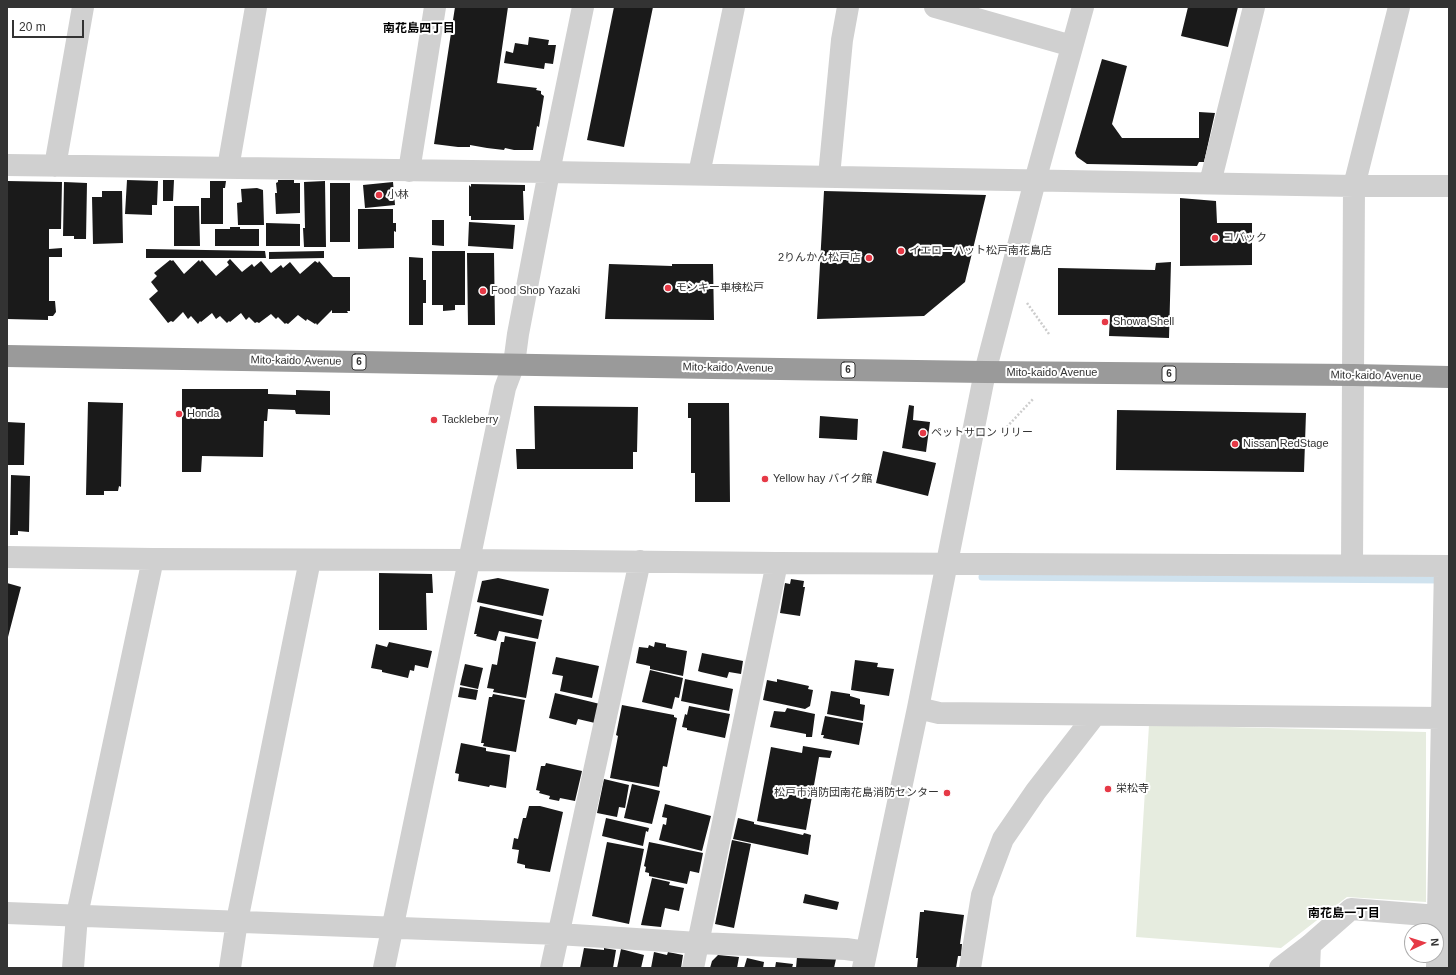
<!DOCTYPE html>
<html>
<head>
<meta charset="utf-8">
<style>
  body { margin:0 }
  #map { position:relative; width:1456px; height:975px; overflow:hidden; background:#fff; font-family:Helvetica,sans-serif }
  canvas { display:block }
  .frame { position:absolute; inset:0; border:8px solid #333; pointer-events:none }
  .north { position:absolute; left:1404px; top:923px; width:40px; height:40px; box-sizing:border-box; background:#fff; border:1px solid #adadad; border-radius:50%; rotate:86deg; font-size:11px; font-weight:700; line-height:16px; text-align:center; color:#333 }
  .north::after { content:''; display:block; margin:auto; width:14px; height:18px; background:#e63946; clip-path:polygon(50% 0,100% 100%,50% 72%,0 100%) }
  .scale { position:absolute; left:12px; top:20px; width:72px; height:18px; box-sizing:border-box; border:2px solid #333; border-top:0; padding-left:5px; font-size:12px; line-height:14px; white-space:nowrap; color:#333; -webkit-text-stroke:3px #fff; paint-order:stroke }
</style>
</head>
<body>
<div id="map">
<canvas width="1456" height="975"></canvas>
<div class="frame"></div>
<div class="north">N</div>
<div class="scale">20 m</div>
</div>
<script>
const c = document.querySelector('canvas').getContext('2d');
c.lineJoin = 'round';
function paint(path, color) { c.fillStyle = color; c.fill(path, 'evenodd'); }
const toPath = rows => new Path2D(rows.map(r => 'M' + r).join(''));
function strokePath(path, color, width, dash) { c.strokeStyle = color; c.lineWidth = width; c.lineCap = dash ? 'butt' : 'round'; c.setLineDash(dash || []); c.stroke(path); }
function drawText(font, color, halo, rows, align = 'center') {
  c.font = font + ' Helvetica,"Noto Sans JP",sans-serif'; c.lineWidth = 4; c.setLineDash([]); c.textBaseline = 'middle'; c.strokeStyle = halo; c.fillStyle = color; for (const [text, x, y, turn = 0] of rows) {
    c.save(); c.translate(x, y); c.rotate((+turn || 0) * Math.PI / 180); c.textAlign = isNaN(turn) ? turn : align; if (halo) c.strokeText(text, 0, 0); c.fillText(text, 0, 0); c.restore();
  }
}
paint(toPath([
  [1149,725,1426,732,1426,902,1347,897,1281,948,1136,937]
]), '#e6ecdf');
strokePath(toPath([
  [982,577,1442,580]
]), '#cfe2ee', 7);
paint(toPath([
  [455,7,508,7,497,83,537,88,536,90,541,91,541,94,544,96,539,127,537,126,533,150,514,150,505,148,504,150,487,148,470,145,470,147,458,147,434,144],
  [614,7,653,7,624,147,587,140],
  [1188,7,1238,7,1228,47,1181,36],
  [529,37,549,40,548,45,556,45,553,64,545,63,544,69,504,63,506,51,513,53,515,43,528,45],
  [1102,59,1127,66,1112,124,1122,138,1199,138,1199,112,1215,113,1204,162,1199,162,1197,166,1087,164,1077,157,1075,153],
  [127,180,158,181,157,205,152,205,152,215,125,214],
  [163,180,174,180,173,201,163,201],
  [278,180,294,180,294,183,300,183,300,213,276,214,275,193,277,193,276,183,278,182],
  [7,181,62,182,61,229,49,229,49,249,62,248,62,257,49,257,49,301,55,301,56,312,53,316,48,316,48,320,7,319],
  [210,181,226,181,225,188,223,188,223,224,201,224,201,198,210,198],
  [325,181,326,247,304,247,303,228,305,228,304,182],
  [64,182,87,183,86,239,74,239,74,236,63,236],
  [393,182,395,205,365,208,363,185],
  [330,183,350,183,350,242,330,242],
  [471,184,525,185,525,191,523,191,524,220,471,220,471,216,469,216,469,185,471,187],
  [257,188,263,190,264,225,238,225,237,203,242,202,241,189],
  [102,191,122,191,123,243,93,244,92,197,102,197],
  [824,191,986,195,965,282,924,316,817,319],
  [1180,198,1216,201,1217,223,1252,223,1252,265,1180,266],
  [174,206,199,206,200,246,174,246],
  [358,209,393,209,393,223,396,223,396,232,394,231,394,248,358,249],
  [432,220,444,220,444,246,432,245],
  [469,222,515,225,513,249,468,246],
  [266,223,300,224,300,246,266,246],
  [230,227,240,227,240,229,259,229,259,246,215,246,215,229,230,229],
  [146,249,265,251,266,258,146,258],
  [324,251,324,258,269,259,269,252],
  [432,251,465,251,465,305,455,305,455,310,443,311,443,305,432,305],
  [467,253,494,253,495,325,468,325],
  [409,257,423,258,423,280,426,280,426,303,423,303,423,325,409,325],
  [230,259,242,272,252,264,254,267,261,261,271,273,281,265,283,268,290,262,300,274,315,261,318,263,319,261,333,277,350,277,350,311,347,311,348,313,332,313,332,310,317,325,316,323,315,324,307,319,306,321,298,315,288,324,286,323,285,324,278,317,276,319,271,314,259,323,257,322,255,323,249,317,246,320,241,313,230,322,229,321,227,323,220,316,216,319,212,313,201,322,200,321,198,324,191,316,188,319,183,312,173,322,171,321,168,323,149,299,158,291,151,282,157,276,154,273,170,260,172,261,173,260,184,274,199,260,200,262,202,260,216,276,229,265,227,262],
  [1171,262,1169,338,1109,336,1110,315,1058,315,1058,268,1155,270,1156,263],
  [609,264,672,266,672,264,713,264,714,320,605,319],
  [182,389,268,389,268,394,296,395,296,390,330,391,330,415,296,414,295,410,268,409,267,421,264,421,263,457,202,456,201,472,182,472],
  [88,402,123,403,121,487,119,486,118,491,104,491,104,495,86,495],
  [688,403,729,403,730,502,695,502,695,473,691,473,691,418,688,418],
  [909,405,914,406,913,420,930,422,926,452,902,448],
  [534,406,638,407,637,452,633,452,633,469,517,469,516,449,535,449],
  [1117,410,1306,413,1304,472,1116,470],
  [820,416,858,419,857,440,819,438],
  [7,422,25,423,24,465,7,465],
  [883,451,936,463,928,496,876,483],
  [11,475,30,476,29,532,18,531,18,535,10,535],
  [379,573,432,574,433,593,426,593,427,630,379,630],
  [498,578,549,589,543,616,477,602,482,581],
  [791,579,804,581,803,587,805,587,800,616,780,613,785,583,790,584],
  [7,583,21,587,8,637,7,637],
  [480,606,542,620,538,639,499,631,496,641,476,636,477,634,474,634],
  [505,636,536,642,526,698,493,692,494,689,487,688,492,664,497,665,501,642,504,642],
  [389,642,432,651,428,668,415,665,414,671,410,670,408,678,382,672,382,670,371,668,376,644,387,647],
  [655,642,666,644,666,647,687,651,683,676,650,669,650,666,636,663,639,647,648,648,649,645,654,647],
  [702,653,743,661,741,674,729,672,727,678,701,672,698,671],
  [556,657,599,666,592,698,560,691,563,676,552,674],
  [855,660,878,663,877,667,894,669,889,696,851,690],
  [465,664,483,668,478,689,460,685],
  [650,670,683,678,679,698,675,697,672,709,642,702],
  [685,679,733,689,729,711,681,701],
  [777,679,809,686,808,689,813,690,810,706,805,709,763,700,767,680,777,682],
  [460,687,478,690,476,700,458,697],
  [831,691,850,694,850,696,860,699,860,704,865,705,863,721,827,714],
  [555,693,600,704,595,723,578,719,576,725,549,718],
  [493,694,525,700,516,752,483,746,484,743,481,743,489,697,492,697],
  [622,705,674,715,674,717,677,718,667,767,663,766,659,787,610,778,618,736,616,735],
  [689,706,730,714,725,738,687,730,687,728,682,727,685,714,687,715],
  [787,708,815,714,812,737,806,737,806,734,770,727,774,711,785,712],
  [825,716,863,723,859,745,823,738,824,735,821,735],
  [461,743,486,748,486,751,510,755,506,788,490,785,489,787,458,781,459,774,455,773],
  [803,746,832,751,830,758,819,757,806,830,757,821,771,747,802,753],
  [546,763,582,771,575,801,560,798,559,801,549,799,550,796,539,793,540,791,536,790,541,766,545,766],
  [604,779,629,785,625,808,619,807,617,817,597,813],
  [632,784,660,791,652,824,624,818],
  [665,804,711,816,702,851,659,840,663,824,666,825,667,818,662,817],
  [529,806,540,806,563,812,550,872,525,868,525,865,517,863,519,850,512,849,514,838,518,839,523,818,526,818],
  [606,818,649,828,648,832,646,831,643,846,602,836],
  [738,818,754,822,754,824,803,835,804,833,811,835,808,855,733,839],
  [732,840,751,844,734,928,715,924],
  [607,842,644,849,629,924,592,916],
  [649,842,703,853,699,873,690,871,687,884,649,876,649,873,645,872,646,867,644,866],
  [652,878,670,882,669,885,684,888,679,911,665,908,661,927,641,925],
  [805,894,839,902,837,910,803,903],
  [924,910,964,915,960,944,962,944,961,956,958,956,956,968,917,968,918,958,916,958,920,912,924,912],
  [584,948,604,950,604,948,616,950,613,968,580,968],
  [621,949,644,955,641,968,617,968],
  [654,952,667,955,668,952,683,955,681,968,651,968],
  [718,955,739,957,737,968,710,968,712,961],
  [797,957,836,959,834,968,796,968],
  [747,958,764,962,763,968,744,968],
  [776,962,793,964,792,968,775,968]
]), '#1a1a1a');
strokePath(toPath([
  [1027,303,1049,334],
  [1004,430,1033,399]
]), '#cdcdcd', 2.5, [2, 2]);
strokePath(toPath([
  [935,7,1072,46],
  [7,165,549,172,1354,186,1449,186],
  [55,166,83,7],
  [228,168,256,7],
  [409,171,435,7],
  [699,174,734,7],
  [829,176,842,40,848,7],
  [1210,183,1254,7],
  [7,557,153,559,469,560,777,563,1449,566],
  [777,563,698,943,846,949,866,952],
  [1352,565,1354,186,1399,7],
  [918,708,939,713,1442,718],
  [7,913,558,934,698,943,693,968],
  [73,968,77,915,153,559],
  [230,968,237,921,310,560],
  [384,968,505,388,514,364,518,334,549,172,583,7],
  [551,968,640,561],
  [863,968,918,708,985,372,1035,181,1083,7],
  [970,968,982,895,1003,839,1036,791,1095,715],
  [1280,968,1310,945,1351,909,1438,916,1445,566],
  [1309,968,1310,945],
  [1437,968,1438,916,1449,918]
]), '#d0d0d0', 22);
strokePath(toPath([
  [7,356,712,368,985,372,1353,375,1449,377]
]), '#9a9a9a', 22);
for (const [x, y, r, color] of [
  [379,195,4,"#e63946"],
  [1215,238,4,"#e63946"],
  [901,251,4,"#e63946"],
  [869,258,4,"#e63946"],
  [668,288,4,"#e63946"],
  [483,291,4,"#e63946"],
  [1105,322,4,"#e63946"],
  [179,414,4,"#e63946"],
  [434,420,4,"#e63946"],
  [923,433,4,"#e63946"],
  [1235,444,4,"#e63946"],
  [765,479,4,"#e63946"],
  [1108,789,4,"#e63946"],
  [947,793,4,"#e63946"]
]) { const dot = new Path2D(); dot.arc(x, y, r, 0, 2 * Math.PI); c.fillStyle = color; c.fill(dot); strokePath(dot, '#fff', 1.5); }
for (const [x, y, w] of [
  [359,362,14],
  [848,370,14],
  [1169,374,14]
]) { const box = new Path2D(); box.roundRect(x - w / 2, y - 8, w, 16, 3); c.fillStyle = '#fff'; c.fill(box); strokePath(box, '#333', 1); }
drawText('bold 10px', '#333', null, [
  ["6",359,362],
  ["6",848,370],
  ["6",1169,374]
]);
drawText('11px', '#333', '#fff', [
  ["小林",387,195],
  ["コバック",1223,238],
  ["イエローハット松戸南花島店",909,251],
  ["2りんかん松戸店",861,258,"right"],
  ["モンキー車検松戸",676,288],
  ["Food Shop Yazaki",491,291],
  ["Showa Shell",1113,322],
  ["Honda",187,414],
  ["Tackleberry",442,420],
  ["ペットサロン リリー",931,433],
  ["Nissan RedStage",1243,444],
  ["Yellow hay バイク館",773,479],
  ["栄松寺",1116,789],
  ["松戸市消防団南花島消防センター",939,793,"right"]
], 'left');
drawText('11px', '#333', '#fff', [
  ["Mito-kaido Avenue",296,361,1],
  ["Mito-kaido Avenue",728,368,1],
  ["Mito-kaido Avenue",1052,373],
  ["Mito-kaido Avenue",1376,376,1]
]);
drawText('bold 12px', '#000', '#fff', [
  ["南花島四丁目",419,29],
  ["南花島一丁目",1344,914]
]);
</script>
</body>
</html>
